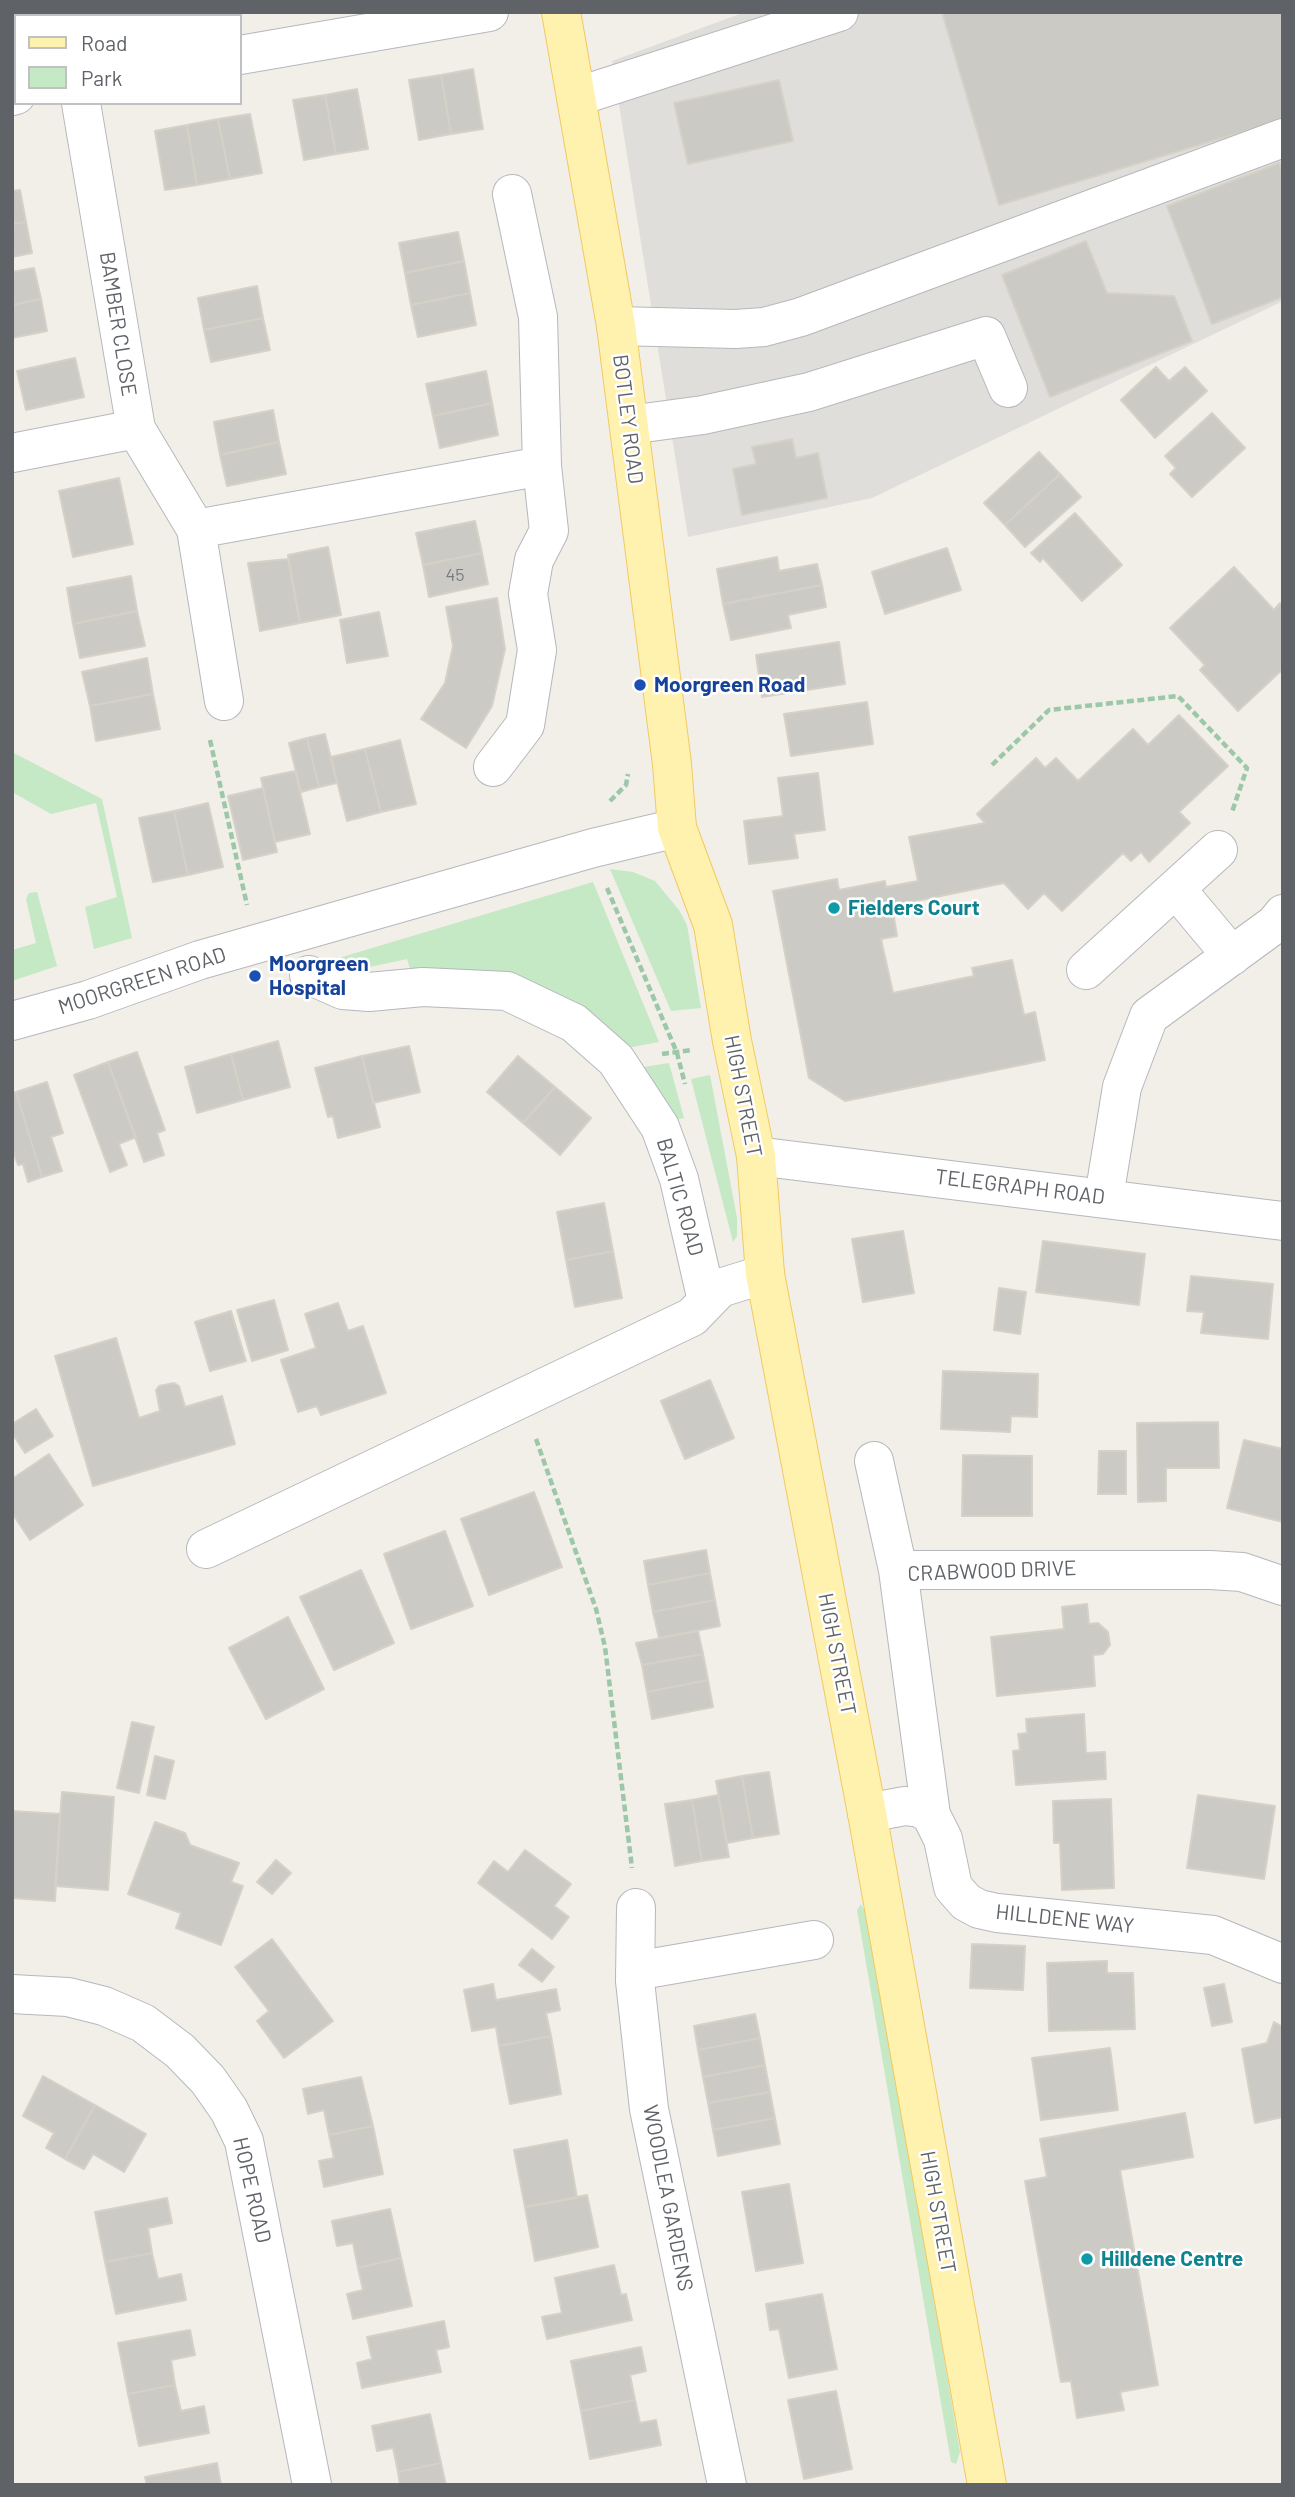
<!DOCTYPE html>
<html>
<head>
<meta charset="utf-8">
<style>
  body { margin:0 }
  #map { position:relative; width:1295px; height:2497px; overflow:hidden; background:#f1efe8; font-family:Barlow,sans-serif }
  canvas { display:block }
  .frame { position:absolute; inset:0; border:14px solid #5f6368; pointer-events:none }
  .legend { position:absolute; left:14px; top:14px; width:228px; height:91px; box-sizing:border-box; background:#fff; border:2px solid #bfc1c3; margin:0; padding:9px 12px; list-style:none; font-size:21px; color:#5f6368 }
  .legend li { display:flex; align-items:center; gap:14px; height:35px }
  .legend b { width:35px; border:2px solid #bfc1c3 }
</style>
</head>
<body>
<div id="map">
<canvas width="1295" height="2497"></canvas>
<div class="frame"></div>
<ul class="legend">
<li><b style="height:9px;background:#fff2af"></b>Road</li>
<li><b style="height:19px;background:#c5e8c5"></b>Park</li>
</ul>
</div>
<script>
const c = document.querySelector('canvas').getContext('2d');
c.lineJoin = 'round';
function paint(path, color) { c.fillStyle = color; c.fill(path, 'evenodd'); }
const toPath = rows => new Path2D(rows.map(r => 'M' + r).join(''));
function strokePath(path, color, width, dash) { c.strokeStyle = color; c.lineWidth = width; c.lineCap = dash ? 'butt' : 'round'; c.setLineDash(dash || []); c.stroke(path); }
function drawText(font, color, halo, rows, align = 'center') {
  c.font = font + ' Barlow,sans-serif'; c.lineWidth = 5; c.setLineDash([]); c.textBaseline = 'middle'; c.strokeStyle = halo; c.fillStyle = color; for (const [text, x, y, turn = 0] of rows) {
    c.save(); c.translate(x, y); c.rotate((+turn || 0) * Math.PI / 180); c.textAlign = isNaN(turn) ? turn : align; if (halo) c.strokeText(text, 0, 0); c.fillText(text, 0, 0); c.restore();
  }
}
paint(toPath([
  [745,12,1283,12,1283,301,872,498,688,537,612,61]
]), '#e0deda');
paint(toPath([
  [12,752,102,799,132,938,94,949,85,907,117,897,96,803,51,814,12,792],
  [610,869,633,872,655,881,679,910,687,925,701,1008,671,1011],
  [593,882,659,1042,621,1049,413,979,407,959,365,968,367,980,322,963],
  [37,892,57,966,12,981,12,950,36,943,26,899,29,893],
  [669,1063,684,1118,675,1120,637,1068],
  [710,1075,737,1218,737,1236,733,1242,691,1079],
  [861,1904,870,1922,960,2452,956,2464,951,2462,857,1910]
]), '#c5e8c5');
const building = toPath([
  [113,12,184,12,164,16,114,16,113,12],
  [942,12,1283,12,1283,120,999,205,942,12],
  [473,69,483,129,451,134,441,75,473,69],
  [441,75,451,134,419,140,409,80,441,75],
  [779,80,793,141,688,164,674,103,779,80],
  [357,89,368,149,336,154,325,95,357,89],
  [325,95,336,154,304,160,293,100,325,95],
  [250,114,262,173,230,179,218,119,250,114],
  [218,119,230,179,197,185,187,125,218,119],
  [187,125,197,185,165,190,155,131,187,125],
  [1279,163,1283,172,1283,297,1212,324,1167,206,1279,163],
  [20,190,26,222,12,224,12,191,20,190],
  [26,222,32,253,12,257,12,224,26,222],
  [458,232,464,261,405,273,399,243,458,232],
  [1086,241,1107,293,1174,296,1192,341,1050,397,1002,275,1086,241],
  [464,261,470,293,411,305,405,273,464,261],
  [34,268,41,299,12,305,12,272,34,268],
  [257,286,263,318,204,330,198,298,257,286],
  [470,293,476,325,418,337,411,305,470,293],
  [41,299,47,331,12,338,12,305,41,299],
  [263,318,270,350,211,362,204,330,263,318],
  [75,358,84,397,26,410,17,371,75,358],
  [1156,367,1169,381,1185,367,1207,391,1155,438,1121,400,1156,367],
  [486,371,492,403,433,416,426,384,486,371],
  [492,403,498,435,440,448,433,416,492,403],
  [273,410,279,442,220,455,214,422,273,410],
  [1212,413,1245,448,1192,497,1170,474,1176,468,1165,456,1212,413],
  [792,439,796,458,818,453,827,498,742,515,733,469,756,464,752,447,792,439],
  [279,442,286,474,227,486,220,455,279,442],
  [1039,452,1060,474,1005,525,984,503,1039,452],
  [1060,474,1081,497,1025,547,1005,525,1060,474],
  [119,478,133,544,73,557,59,491,119,478],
  [1075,513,1122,565,1082,601,1043,558,1040,562,1031,553,1075,513],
  [475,521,482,553,423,565,416,533,475,521],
  [328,547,341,615,300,623,288,555,328,547],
  [947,548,961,590,885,614,872,572,947,548],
  [482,553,488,584,429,597,423,565,482,553],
  [777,557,779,571,817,564,822,585,723,604,717,569,777,557],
  [288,559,300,623,260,631,248,563,288,559],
  [1234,567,1274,610,1280,603,1283,606,1283,669,1238,711,1200,670,1205,665,1170,628,1234,567],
  [131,576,137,611,73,624,67,588,131,576],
  [822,585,826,607,788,615,791,628,731,640,723,604,822,585],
  [497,598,505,649,492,706,466,748,421,719,445,683,453,646,446,607,497,598],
  [137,611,145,646,80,658,73,624,137,611],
  [379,612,388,656,347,663,340,620,379,612],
  [839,642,845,684,762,697,756,655,839,642],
  [147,658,153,694,90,706,82,672,147,658],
  [153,694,160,729,96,741,90,706,153,694],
  [867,702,873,744,791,756,784,714,867,702],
  [1179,715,1228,766,1179,812,1190,823,1149,862,1141,852,1131,861,1123,853,1062,911,1044,893,1028,909,1004,883,892,906,897,936,881,939,893,993,974,976,972,968,1012,960,1024,1015,1035,1012,1045,1060,845,1101,809,1078,773,891,837,879,839,890,885,881,886,887,918,881,909,837,985,823,977,814,1036,758,1045,768,1056,758,1078,781,1133,729,1148,745,1179,715],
  [325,734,337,783,319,787,307,738,325,734],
  [307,738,319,787,301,792,289,743,307,738],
  [400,740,416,804,381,812,365,749,400,740],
  [365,749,381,812,347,821,331,757,365,749],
  [295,771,310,834,275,842,261,778,295,771],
  [818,773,825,830,794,834,798,858,749,864,744,821,783,816,778,778,818,773],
  [263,788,277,852,243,860,228,796,263,788],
  [208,803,223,867,188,875,174,811,208,803],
  [174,811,188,875,153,882,139,818,174,811],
  [278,1041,290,1087,243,1100,231,1054,278,1041],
  [409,1046,420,1092,373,1103,362,1056,409,1046],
  [137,1052,165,1130,157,1133,164,1155,144,1162,108,1062,137,1052],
  [231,1054,243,1100,197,1113,185,1067,231,1054],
  [362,1056,380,1127,338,1138,333,1116,328,1117,315,1068,362,1056],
  [518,1056,555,1087,523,1123,487,1092,518,1056],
  [108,1062,136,1137,119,1144,127,1165,110,1172,74,1075,108,1062],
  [47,1082,63,1133,51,1137,62,1171,42,1177,16,1092,47,1082],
  [555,1087,591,1118,560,1155,523,1123,555,1087],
  [16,1092,42,1177,28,1182,23,1164,18,1165,12,1149,12,1093,16,1092],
  [604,1203,613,1251,566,1260,557,1212,604,1203],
  [903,1231,914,1293,863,1302,852,1239,903,1231],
  [1043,1241,1145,1254,1139,1305,1036,1292,1043,1241],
  [613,1251,622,1298,575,1307,566,1260,613,1251],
  [1191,1276,1273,1284,1268,1339,1201,1333,1204,1312,1187,1311,1191,1276],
  [999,1288,1026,1292,1020,1334,994,1330,999,1288],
  [274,1300,288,1350,252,1361,237,1310,274,1300],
  [338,1303,348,1331,363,1326,386,1393,321,1415,317,1406,298,1412,281,1360,316,1348,305,1314,338,1303],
  [231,1311,246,1361,210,1371,195,1322,231,1311],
  [116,1338,139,1418,160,1411,156,1390,159,1386,174,1383,179,1386,185,1407,222,1396,235,1444,93,1486,55,1356,116,1338],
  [943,1371,1038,1374,1037,1417,1011,1416,1010,1432,941,1429,943,1371],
  [710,1380,734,1438,685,1459,661,1401,710,1380],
  [36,1409,53,1436,25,1453,12,1433,12,1424,36,1409],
  [1218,1422,1219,1468,1166,1468,1166,1501,1138,1502,1137,1423,1218,1422],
  [1244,1440,1283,1449,1283,1522,1227,1508,1244,1440],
  [1099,1451,1126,1451,1126,1494,1098,1494,1099,1451],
  [49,1454,83,1505,30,1540,12,1513,12,1479,49,1454],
  [963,1455,1032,1456,1032,1516,962,1516,963,1455],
  [534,1492,562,1567,489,1595,461,1519,534,1492],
  [445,1531,473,1606,411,1629,384,1554,445,1531],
  [706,1550,710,1573,648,1585,644,1561,706,1550],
  [361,1570,394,1643,334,1670,300,1597,361,1570],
  [710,1573,715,1600,653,1612,648,1585,710,1573],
  [715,1600,720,1626,659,1638,653,1612,715,1600],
  [1087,1604,1089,1624,1098,1623,1108,1632,1110,1645,1103,1654,1093,1655,1095,1686,997,1696,991,1637,1064,1629,1062,1607,1087,1604],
  [288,1617,324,1689,266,1719,229,1648,288,1617],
  [698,1631,703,1654,642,1665,636,1643,698,1631],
  [703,1654,708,1680,647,1692,642,1665,703,1654],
  [708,1680,713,1707,652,1719,647,1692,708,1680],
  [1084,1714,1086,1753,1105,1752,1106,1779,1016,1785,1013,1751,1020,1750,1018,1734,1027,1733,1026,1719,1084,1714],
  [132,1722,154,1727,139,1793,117,1788,132,1722],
  [155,1756,174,1761,165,1799,147,1795,155,1756],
  [769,1772,779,1834,753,1838,742,1776,769,1772],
  [742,1776,753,1838,727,1843,716,1781,742,1776],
  [62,1792,114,1797,108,1890,55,1886,62,1792],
  [718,1795,729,1857,702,1861,692,1800,718,1795],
  [1198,1795,1275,1806,1264,1879,1187,1868,1198,1795],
  [1111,1799,1114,1888,1062,1890,1060,1843,1054,1843,1053,1801,1111,1799],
  [692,1800,702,1861,675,1866,665,1804,692,1800],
  [12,1811,60,1814,55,1901,12,1898,12,1811],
  [155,1822,185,1833,190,1845,239,1863,231,1882,243,1886,221,1945,176,1928,181,1913,128,1894,155,1822],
  [525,1850,571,1884,554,1906,569,1917,552,1939,478,1883,494,1861,508,1872,525,1850],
  [276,1860,291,1873,272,1894,257,1882,276,1860],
  [272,1939,333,2021,284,2058,257,2021,269,2011,235,1967,272,1939],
  [972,1944,1025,1946,1023,1990,970,1988,972,1944],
  [532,1949,554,1967,542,1982,519,1965,532,1949],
  [1107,1961,1107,1973,1133,1973,1135,2029,1049,2031,1047,1963,1107,1961],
  [493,1984,496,2000,556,1989,560,2010,546,2013,551,2036,499,2046,496,2027,472,2031,464,1990,493,1984],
  [1224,1984,1232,2022,1212,2026,1204,1988,1224,1984],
  [755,2014,760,2038,698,2050,694,2026,755,2014],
  [1274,2022,1283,2027,1283,2117,1255,2123,1242,2049,1267,2043,1274,2022],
  [551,2036,561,2094,510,2104,499,2046,551,2036],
  [760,2038,765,2065,703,2077,698,2050,760,2038],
  [1110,2048,1118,2110,1041,2120,1032,2058,1110,2048],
  [765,2065,770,2092,708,2103,703,2077,765,2065],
  [43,2076,95,2105,65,2159,46,2148,54,2133,23,2116,43,2076],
  [361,2077,373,2126,329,2135,324,2110,308,2114,303,2089,361,2077],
  [770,2092,775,2118,713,2130,708,2103,770,2092],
  [95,2105,146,2134,124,2172,93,2154,84,2169,65,2159,95,2105],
  [1185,2113,1193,2157,1120,2170,1158,2385,1120,2392,1124,2410,1077,2418,1071,2381,1061,2382,1025,2181,1047,2177,1040,2139,1185,2113],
  [775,2118,780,2144,718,2156,713,2130,775,2118],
  [373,2126,383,2174,324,2187,319,2161,334,2158,329,2135,373,2126],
  [567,2140,577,2198,525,2207,514,2150,567,2140],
  [789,2184,803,2263,756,2271,742,2192,789,2184],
  [587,2195,598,2247,535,2261,525,2207,587,2195],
  [167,2198,172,2223,148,2228,152,2253,105,2262,95,2212,167,2198],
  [390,2209,401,2258,358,2268,353,2243,337,2246,332,2221,390,2209],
  [152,2253,158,2279,181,2274,186,2300,116,2314,105,2262,152,2253],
  [401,2258,412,2306,353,2319,347,2294,363,2290,358,2268,401,2258],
  [614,2265,621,2295,626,2294,632,2320,547,2339,542,2317,562,2313,555,2278,614,2265],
  [822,2294,837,2369,789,2378,779,2329,770,2330,766,2304,822,2294],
  [444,2321,449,2347,436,2350,441,2372,362,2388,357,2363,372,2359,367,2337,444,2321],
  [190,2330,195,2355,171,2360,175,2385,128,2394,118,2343,190,2330],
  [641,2347,646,2371,630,2375,635,2400,581,2411,571,2361,641,2347],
  [175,2385,181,2411,204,2406,209,2433,139,2446,128,2394,175,2385],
  [836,2391,852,2469,804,2479,788,2400,836,2391],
  [635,2400,640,2423,656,2420,661,2445,590,2459,581,2411,635,2400],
  [430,2414,441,2463,398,2472,393,2448,377,2451,372,2426,430,2414],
  [217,2463,221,2485,147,2485,145,2477,217,2463],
  [441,2463,446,2485,400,2485,398,2472,441,2463]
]);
paint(building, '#cccac5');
strokePath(building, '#d6d1c6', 2);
const minor = toPath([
  [240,55,489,12],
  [12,96,16,95],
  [576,97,839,12],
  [81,103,136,429,196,529,224,701],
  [616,326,736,329,764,327,801,317,1283,138],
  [629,425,703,415,809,392,986,336,1008,388],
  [12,453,136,429],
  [196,529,542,466],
  [493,767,525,725,537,650,528,594,534,560,549,531,542,466,538,317,512,194],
  [1176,889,1232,956],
  [1086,970,1218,850],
  [309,975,343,990,369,992,423,987,507,991,574,1023,616,1060,660,1127,679,1179,707,1301],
  [12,1021,88,1000,200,960,593,848,677,828],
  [756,1156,1283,1221],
  [1104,1197,1122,1087,1149,1016,1275,924,1283,914],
  [874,1461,898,1570],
  [206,1549,692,1317,720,1288,765,1274],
  [867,1813,905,1806,920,1808,931,1815,943,1839,953,1887,966,1902,979,1909,997,1913,1213,1935,1283,1964],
  [931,1815,898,1570,1210,1570,1242,1572,1283,1586],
  [636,1908,635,1981,649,2109,727,2485],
  [635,1971,814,1940],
  [12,1994,68,1997,104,2006,143,2023,180,2051,208,2080,229,2110,244,2141,312,2485]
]);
const major = toPath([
  [561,12,616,326,672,764,677,828,713,925,732,1041,756,1156,765,1274,867,1813,987,2485]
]);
strokePath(minor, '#b5b8bc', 40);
strokePath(major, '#f2c960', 40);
strokePath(toPath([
  [52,12,52,16],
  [210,740,247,905],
  [992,765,1049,710,1178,696,1247,768,1232,812],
  [610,801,626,785,628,774],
  [607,888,677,1053,685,1084],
  [662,1054,692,1050],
  [536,1439,596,1609,605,1647,632,1868]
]), '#9cc7a9', 4.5, [7, 3.5]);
strokePath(minor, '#fff', 38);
strokePath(major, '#fff2af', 38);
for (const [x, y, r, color] of [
  [640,685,7,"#1a4fb4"],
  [834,908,7,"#0f9aa8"],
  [255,976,7,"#1a4fb4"],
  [1087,2259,7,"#0f9aa8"]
]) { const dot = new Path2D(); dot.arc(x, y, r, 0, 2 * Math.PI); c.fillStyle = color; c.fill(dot); strokePath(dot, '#fff', 2.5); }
drawText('18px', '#7a7d7f', null, [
  ["45",455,575]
]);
drawText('21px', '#5f6368', '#fff', [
  ["BAMBER CLOSE",118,324,81],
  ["BOTLEY ROAD",628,419,83],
  ["MOORGREEN ROAD",142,981,-18],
  ["HIGH STREET",743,1096,79],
  ["TELEGRAPH ROAD",1020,1187,7],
  ["BALTIC ROAD",680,1197,74],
  ["CRABWOOD DRIVE",992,1571,-2],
  ["HIGH STREET",837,1654,79],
  ["HILLDENE WAY",1065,1919,6],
  ["HOPE ROAD",252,2190,77],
  ["WOODLEA GARDENS",668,2198,79],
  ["HIGH STREET",938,2212,80]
]);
drawText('bold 21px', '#164399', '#fff', [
  ["Moorgreen Road",654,685],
  ["Moorgreen",269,964],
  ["Hospital",269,988]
], 'left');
drawText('bold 21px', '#0d838f', '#fff', [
  ["Fielders Court",848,908],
  ["Hilldene Centre",1101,2259]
], 'left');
</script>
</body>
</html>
